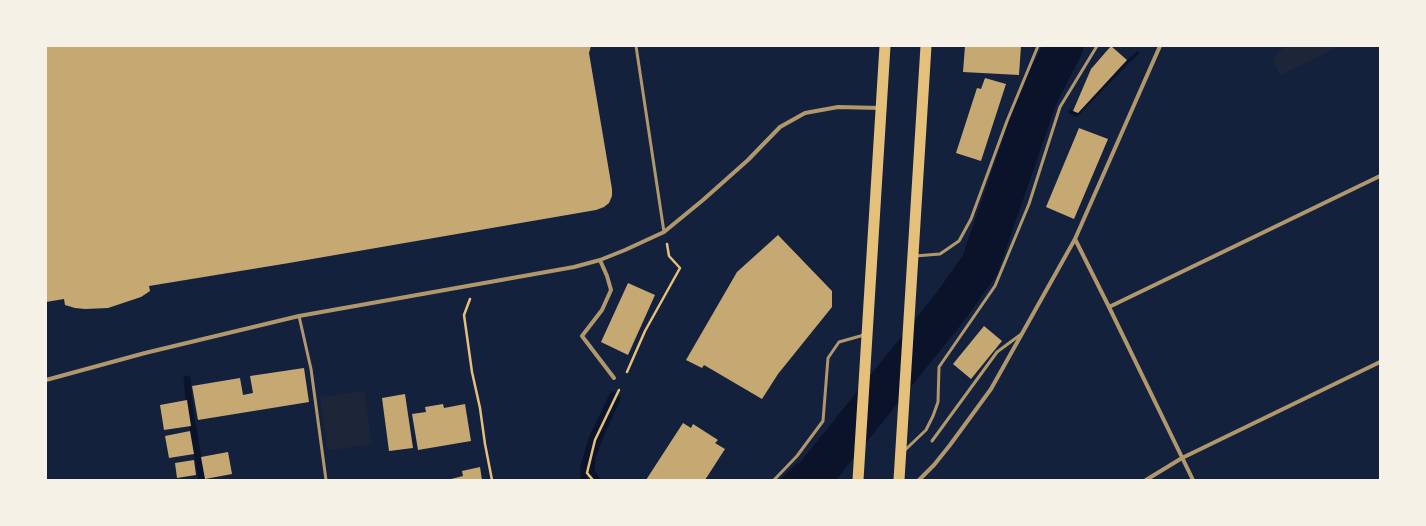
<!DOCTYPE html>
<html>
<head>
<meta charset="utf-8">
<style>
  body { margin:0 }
  #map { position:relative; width:1426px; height:526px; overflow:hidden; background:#14213d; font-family:"Fira Sans Condensed",sans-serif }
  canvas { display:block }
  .frame { position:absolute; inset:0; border:47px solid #f6f1e7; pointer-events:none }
</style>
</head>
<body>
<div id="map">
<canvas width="1426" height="526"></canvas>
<div class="frame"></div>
</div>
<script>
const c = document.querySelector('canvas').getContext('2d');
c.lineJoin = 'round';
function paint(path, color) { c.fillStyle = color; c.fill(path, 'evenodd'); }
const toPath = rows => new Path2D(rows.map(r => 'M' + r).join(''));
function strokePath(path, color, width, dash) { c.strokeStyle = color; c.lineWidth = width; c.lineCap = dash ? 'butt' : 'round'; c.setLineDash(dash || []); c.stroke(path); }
paint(toPath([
  [1284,46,1340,46,1280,75,1273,60],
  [364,391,372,444,332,450,327,447,320,397]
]), '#1d2539');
paint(toPath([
  [1137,51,1140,53,1131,61,1077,117,1068,113,1070,109,1072,111,1082,107,1126,61],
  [797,463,814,480,780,480]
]), '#0b132b');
strokePath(toPath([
  [187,379,190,411,202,480],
  [584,480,584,466,592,439,613,395,617,399,599,438,592,458,591,471,597,480]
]), '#0b132b', 7);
strokePath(toPath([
  [811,480,951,306,980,265,1038,97,1064,46]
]), '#0b132b', 39);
paint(toPath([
  [46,46,591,46,589,53,612,189,612,196,609,203,604,207,596,210,289,263,149,286,150,291,141,297,108,308,85,309,75,308,65,305,64,299,46,302],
  [965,46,1021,46,1019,75,963,72],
  [1111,46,1127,60,1078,113,1073,111,1091,69],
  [985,78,1006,84,981,161,956,153,977,88,981,89],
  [1079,128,1108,139,1074,219,1046,207],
  [778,235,832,291,832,307,778,374,762,399,704,365,702,368,686,360,737,272],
  [628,283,655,295,628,355,601,342],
  [984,326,1002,341,971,379,953,364],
  [304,368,309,402,198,420,192,386,240,378,243,395,253,393,250,376],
  [405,394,413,448,389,451,382,398],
  [187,400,191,426,164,430,160,405],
  [443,404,444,408,465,404,471,441,418,450,412,414,426,412,425,407],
  [683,423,691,428,693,424,718,440,715,443,725,449,705,480,646,480],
  [190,431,194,454,169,458,165,436],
  [228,452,232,474,205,479,201,457],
  [194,460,196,475,177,478,175,463],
  [480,467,482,480,447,480,463,476,462,471]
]), '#c6a872');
strokePath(toPath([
  [470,299,464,315,472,372,480,408,485,444,492,480],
  [627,372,645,331,680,268,669,256,667,244],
  [593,480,587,473,595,440,619,390]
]), '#e5c07b', 2.5);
strokePath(toPath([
  [636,46,664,232],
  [915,256,940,254,959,241,971,219,1007,121,1038,46],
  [299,316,311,369,326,480],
  [932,441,997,352,1020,335],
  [904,451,926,430,933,416,938,402,939,367,995,286,1029,204,1060,107,1097,46],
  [774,480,797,456,823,421,828,358,839,342,864,335]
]), '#b1986c', 3);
strokePath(toPath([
  [1075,239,1109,307,1193,480],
  [600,260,607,276,611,290,602,310,582,336,614,378],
  [1109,307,1380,176],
  [46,380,145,353,299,316,574,267,600,260,625,250,664,232,703,200,748,160,780,127,805,113,838,107,880,108],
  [919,480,934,465,950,445,991,389,1075,239,1160,46],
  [1146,480,1182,458,1380,362]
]), '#b1986c', 4);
strokePath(toPath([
  [858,480,885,46],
  [899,480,926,46]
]), '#e5c07b', 11);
</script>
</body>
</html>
